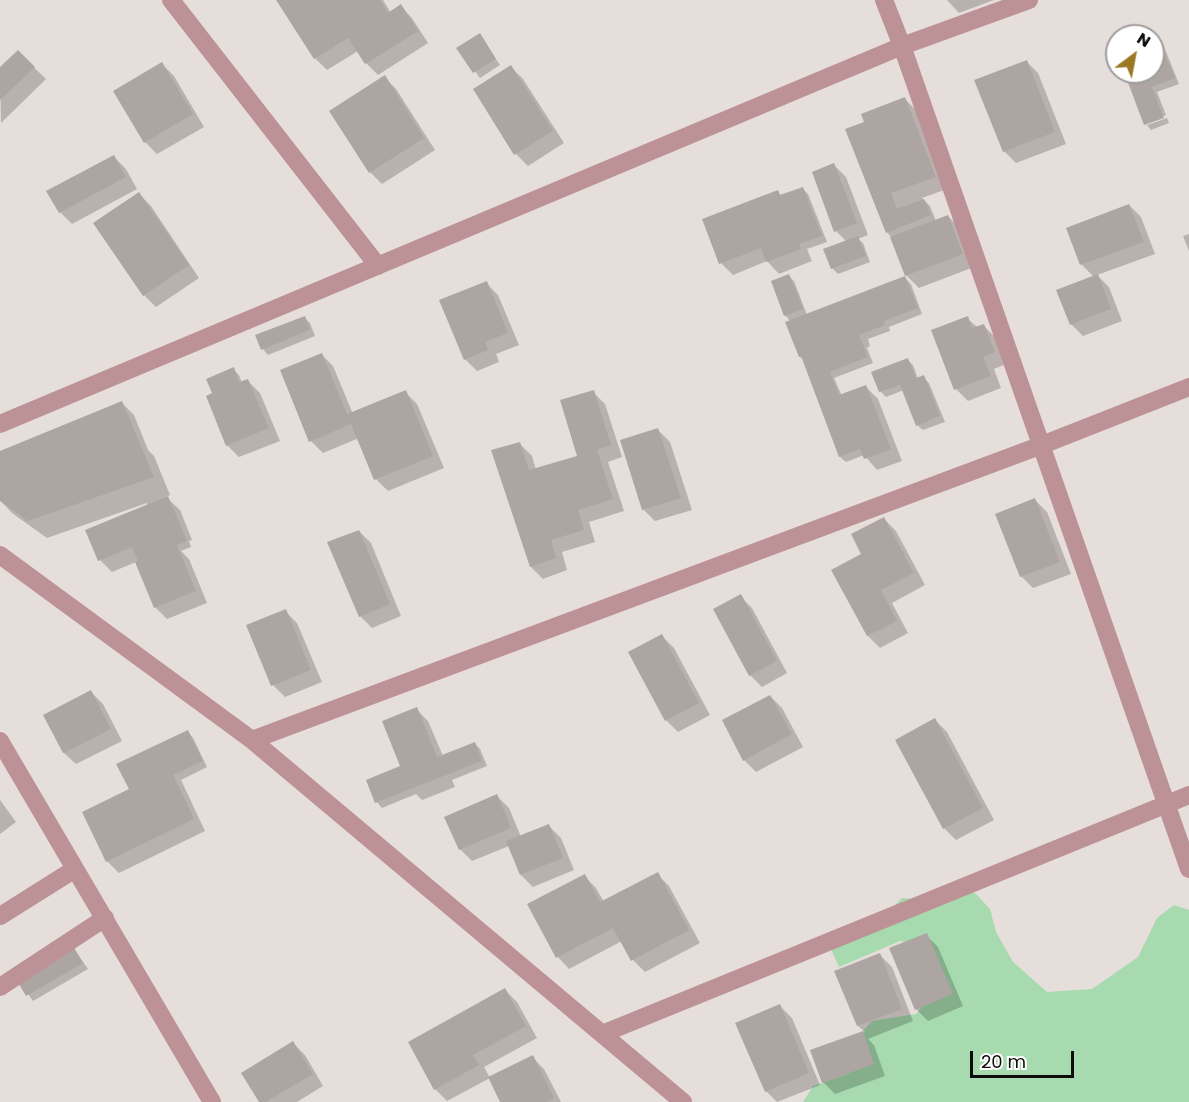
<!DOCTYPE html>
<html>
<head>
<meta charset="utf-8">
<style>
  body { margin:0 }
  #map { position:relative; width:1189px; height:1102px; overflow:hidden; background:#e6deda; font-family:Poppins,sans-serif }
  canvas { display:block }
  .north { position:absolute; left:1105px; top:24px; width:60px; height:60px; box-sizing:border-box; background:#fff; border:2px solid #9f9e9d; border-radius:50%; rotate:32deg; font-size:16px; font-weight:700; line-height:24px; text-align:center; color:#0e0c0a }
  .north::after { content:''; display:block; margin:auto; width:21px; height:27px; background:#9b7923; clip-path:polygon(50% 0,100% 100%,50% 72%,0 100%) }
  .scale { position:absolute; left:970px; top:1051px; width:104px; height:27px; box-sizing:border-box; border:3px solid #0e0c0a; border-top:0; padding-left:8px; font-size:18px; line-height:21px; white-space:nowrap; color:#0e0c0a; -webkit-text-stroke:4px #fff; paint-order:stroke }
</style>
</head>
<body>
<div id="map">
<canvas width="1189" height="1102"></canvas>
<div class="north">N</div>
<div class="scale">20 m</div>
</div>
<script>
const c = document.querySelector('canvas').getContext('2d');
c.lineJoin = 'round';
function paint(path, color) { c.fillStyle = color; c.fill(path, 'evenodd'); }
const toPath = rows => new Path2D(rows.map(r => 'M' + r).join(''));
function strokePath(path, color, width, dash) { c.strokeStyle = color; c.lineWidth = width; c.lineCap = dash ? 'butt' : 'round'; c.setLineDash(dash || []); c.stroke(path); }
paint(toPath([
  [954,893,975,893,990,909,996,932,1013,962,1047,992,1092,989,1138,957,1157,918,1174,905,1189,910,1189,1102,803,1102,813,1086,850,1073,863,1031,872,1021,916,1014,940,985,922,946,900,941,839,967,830,947,886,914,902,898,932,900]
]), '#a7daae');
paint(toPath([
  [278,0,383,0,391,13,400,6,412,18,428,43,378,75,366,63,358,51,327,70,315,58],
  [947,0,994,0,959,13],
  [479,35,500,65,480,78,458,48],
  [1158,39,1163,44,1179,84,1157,92,1166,115,1146,123,1146,125,1125,72,1153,72,1153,40],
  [18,52,46,79,1,123,0,69],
  [1026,61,1038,73,1066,144,1016,163,1004,151],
  [162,64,174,76,204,127,157,154,145,142],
  [511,67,523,79,564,143,528,166,516,154,475,90],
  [384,77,396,89,435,150,382,184,370,172],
  [905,99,917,111,947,189,922,198,930,206,936,221,948,216,960,228,974,267,919,288,907,276,891,237,887,232,866,123],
  [1167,118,1169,123,1151,130,1147,125],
  [114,157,126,169,137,189,72,224,60,212],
  [834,165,846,177,868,235,858,239,863,243,870,262,838,274,832,268,825,250,847,242,836,231],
  [803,189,808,194,827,242,807,249,812,261,779,274,767,261,733,275,721,263,777,192,782,196],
  [139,194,151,206,199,278,156,307,144,295,95,223],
  [1129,205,1141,217,1155,254,1097,275,1109,287,1122,321,1083,336,1071,324,1094,277,1082,265,1068,229],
  [1189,234,1189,251,1183,236],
  [789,276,794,281,807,315,905,278,911,284,922,314,889,327,890,331,868,339,870,346,867,348,873,363,834,378,842,396,866,387,878,399,902,461,877,470,864,455,846,462,840,457,804,360,800,357,787,323,791,322,785,315],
  [486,283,498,295,519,345,496,354,499,362,477,371,465,359],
  [304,317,310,323,315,336,268,355,263,349],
  [967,318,978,328,984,326,996,338,1006,364,994,369,1001,388,968,401,956,389],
  [321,354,333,366,353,414,405,392,417,404,444,468,388,491,376,479,359,438,323,453,311,441],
  [907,360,913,365,918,379,923,377,929,383,945,422,923,430,917,425,904,390,886,397,880,391],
  [233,369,239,375,242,383,248,381,260,393,280,441,239,457,227,445,215,394],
  [593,392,605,404,622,457,608,462,624,511,589,522,595,542,562,552,567,570,543,579,531,567,492,451,520,444,532,456,536,470,579,457],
  [122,403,134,415,148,450,154,456,170,495,166,497,180,510,192,540,189,541,191,547,181,551,189,559,207,603,167,619,155,607,136,562,112,572,100,560,148,506,147,503,47,538,12,513,0,500,0,452],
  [658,430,670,442,692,510,655,521,643,509],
  [1035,500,1047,512,1071,574,1033,588,1021,576],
  [884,519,896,531,925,585,892,603,908,633,880,648,868,636,833,571,863,555],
  [359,531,371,543,401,616,372,628,360,616],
  [740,596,752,608,787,673,762,687,750,675],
  [285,611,297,623,322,682,285,697,273,685],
  [662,636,674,648,710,715,678,732,666,720],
  [91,692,103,704,122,741,76,764,64,753,45,716],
  [770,696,782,708,803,747,756,772,744,760],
  [416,709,428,721,443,756,475,744,480,749,487,766,452,780,455,787,422,800,416,794,382,808,377,802,368,780,402,767],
  [935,720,947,732,994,820,956,840,944,828],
  [188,732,193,738,207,767,181,780,205,831,119,873,107,861,131,790],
  [497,796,509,808,521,837,549,826,561,838,574,870,533,887,521,875,509,846,472,861,460,849],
  [0,800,16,822,0,834],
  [657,874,669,886,700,943,645,972,633,960,622,941,569,969,558,957,584,876,596,888,604,902],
  [926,935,938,947,963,1006,928,1021,916,1009],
  [73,947,88,969,33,1001,18,980],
  [880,955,892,967,913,1021,868,1039,874,1045,885,1076,835,1094,823,1082,811,1051,865,1032,858,1026,836,972],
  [505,990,517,1002,537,1038,484,1067,490,1078,447,1101,435,1089],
  [780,1006,792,1018,820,1085,777,1102,766,1091],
  [293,1043,305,1055,323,1086,297,1102,261,1102],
  [532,1057,544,1069,561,1102,502,1102]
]), '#0003');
paint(toPath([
  [276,0,380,0,388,13,401,4,418,31,365,64,348,38,314,59],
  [480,33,496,59,473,73,456,48],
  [1158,37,1175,78,1152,87,1164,118,1144,125,1124,72,1153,72,1153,39],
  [18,50,35,67,0,100,0,67],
  [1027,60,1055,132,1003,152,974,80],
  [162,62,193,114,144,143,113,91],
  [511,65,553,131,514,155,473,89],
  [385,75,424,138,369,173,329,111],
  [905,97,936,177,891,193,897,209,924,199,931,215,886,233,845,129,864,122,861,114],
  [114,155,126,177,59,213,46,191],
  [834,163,857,223,834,232,812,172],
  [803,187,822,236,799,244,801,249,766,262,761,248,719,264,702,219,778,190,780,195],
  [139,192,189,265,143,296,93,223],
  [1129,204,1144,242,1080,265,1066,228],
  [948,215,963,254,905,276,890,237],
  [858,236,866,256,831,269,823,249],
  [789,274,803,309,784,316,771,281],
  [1098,274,1111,309,1070,325,1056,290],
  [905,276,918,308,884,321,885,325,859,335,868,357,830,372,839,395,866,385,891,449,864,459,860,449,839,457,801,356,799,357,785,322],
  [487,281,508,333,485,342,488,350,464,360,439,300],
  [305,316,310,330,261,350,255,335],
  [968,316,972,328,984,324,995,352,983,357,991,376,954,390,931,330],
  [322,353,347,414,406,390,433,456,374,480,351,424,309,442,280,370],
  [908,358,916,378,924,375,940,416,916,426,900,385,879,392,871,372],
  [234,367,239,382,248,379,269,428,226,446,206,396,212,393,206,379],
  [594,390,611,445,597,450,613,499,578,510,584,530,551,540,556,558,530,567,491,450,520,442,529,470,577,456,560,400],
  [122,401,154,477,28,521,0,501,0,451],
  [658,428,681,498,642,510,620,440],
  [168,496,187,541,177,545,196,591,154,608,135,562,138,561,132,547,98,561,85,530],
  [1035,498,1060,562,1020,577,995,514],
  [884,517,914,573,881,590,897,621,867,636,831,570,861,554,851,534],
  [359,530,390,604,359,617,327,542],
  [741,594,777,661,749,676,713,609],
  [286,609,311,670,271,686,246,625],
  [662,634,699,703,665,721,628,652],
  [91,690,111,729,63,753,43,715],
  [770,695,792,734,743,761,722,720],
  [417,707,437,757,475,742,482,761,375,803,366,780,400,766,382,721],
  [935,718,983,808,943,829,895,740],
  [188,730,203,761,173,775,194,819,106,862,82,812,129,789,116,764],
  [497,794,511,828,459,850,444,817],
  [549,824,563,858,520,875,506,841],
  [658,872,689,930,631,961,613,928,556,958,527,904,585,874,600,902],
  [927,933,953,994,915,1010,889,948],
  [73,946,83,963,26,996,16,979],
  [880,953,902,1009,857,1026,834,971],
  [505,988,526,1026,473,1055,479,1065,434,1090,408,1042],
  [780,1004,809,1073,765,1092,735,1023],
  [863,1031,874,1064,822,1083,810,1050],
  [293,1041,313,1074,266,1102,259,1102,241,1073],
  [533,1055,554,1098,547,1102,500,1102,488,1077]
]), '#aca5a1');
strokePath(toPath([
  [171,0,378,266],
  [884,0,902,46,1189,869],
  [0,424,902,46,1029,0],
  [0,555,252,740,683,1102],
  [252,740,1042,445,1189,387],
  [0,741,212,1102],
  [0,916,75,869],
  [0,987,105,918],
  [602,1034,1189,795]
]), '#bc9296', 18);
</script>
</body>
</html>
